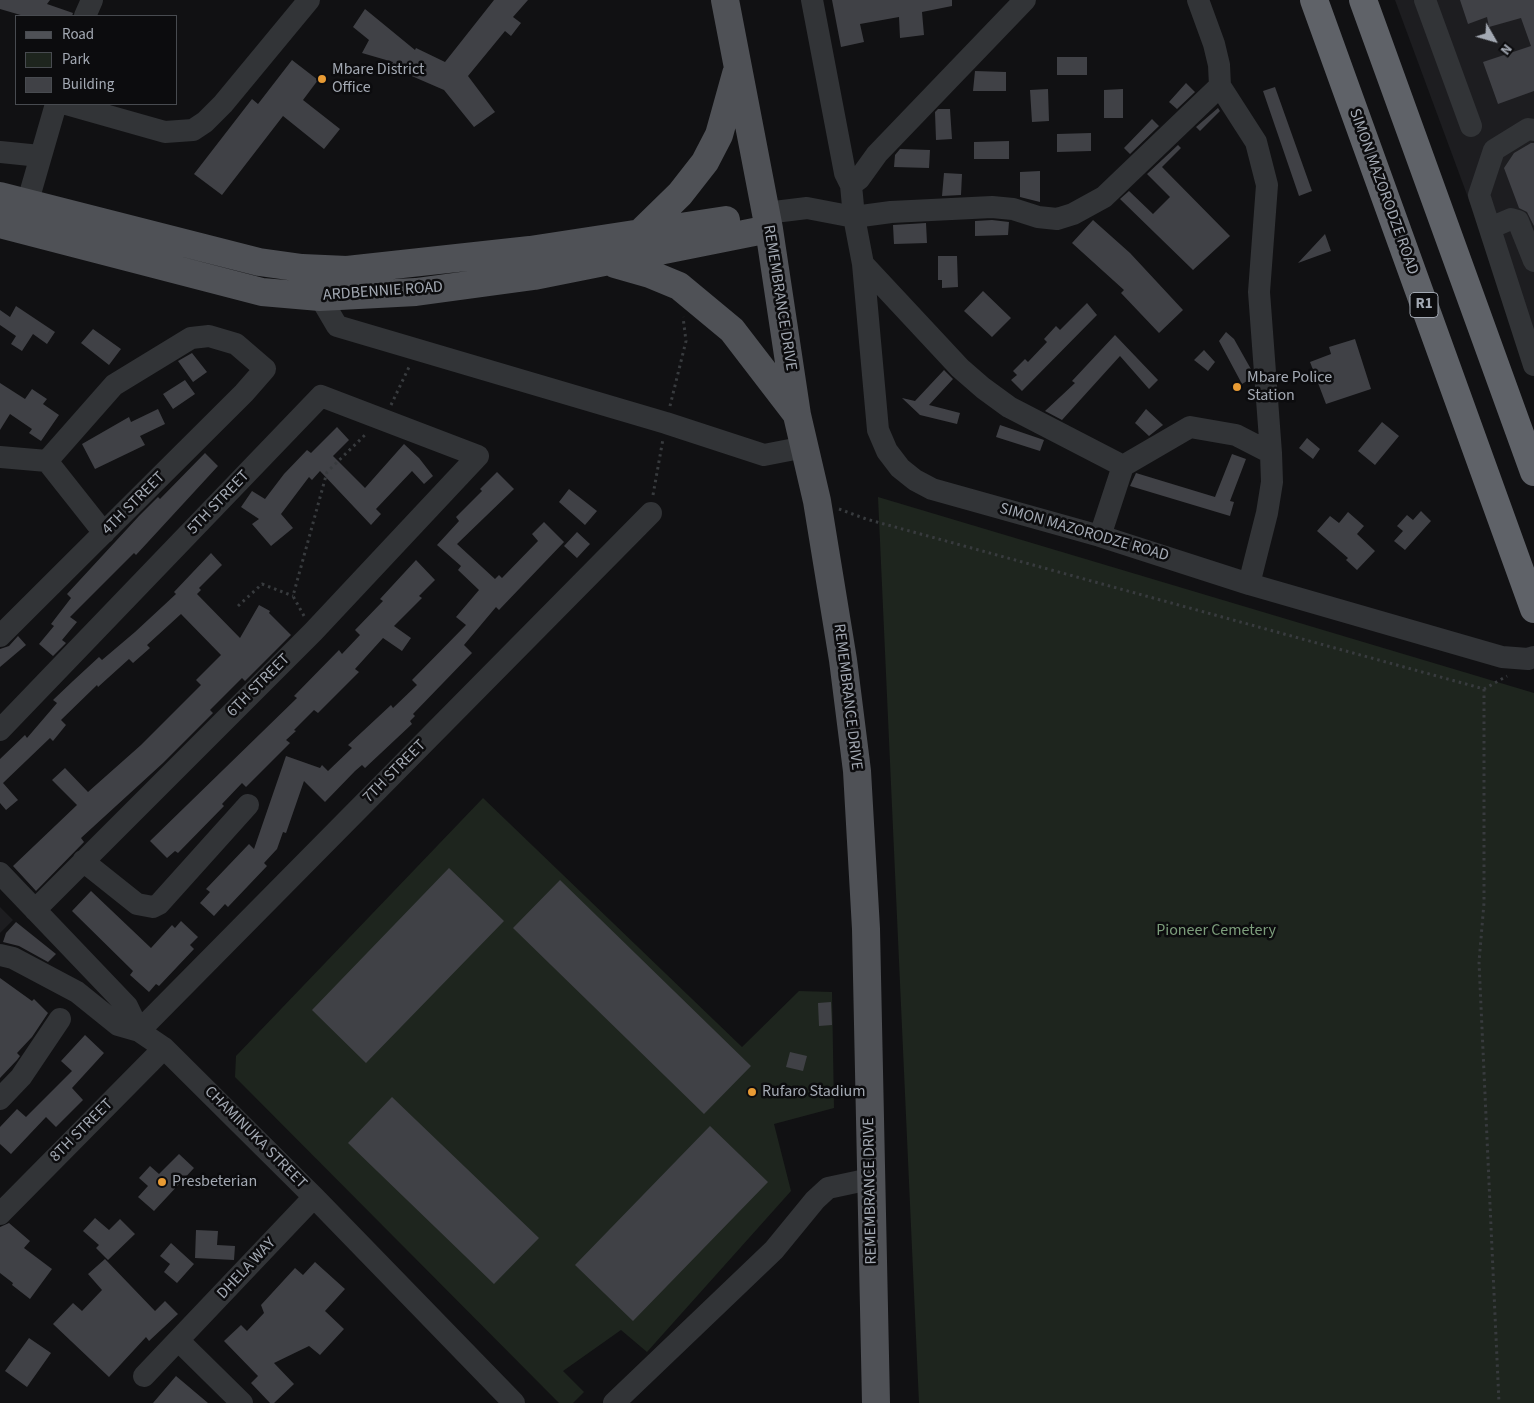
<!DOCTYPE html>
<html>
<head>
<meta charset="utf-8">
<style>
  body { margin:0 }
  #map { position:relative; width:1534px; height:1403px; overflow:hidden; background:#111113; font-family:"Source Sans 3",sans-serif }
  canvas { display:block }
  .legend { position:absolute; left:15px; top:15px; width:162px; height:90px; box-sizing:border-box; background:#0c0c0e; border:1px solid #484b50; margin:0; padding:6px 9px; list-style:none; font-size:15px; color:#a3a9b3 }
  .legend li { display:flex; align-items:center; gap:10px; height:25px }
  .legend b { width:25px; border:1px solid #484b50 }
  .north { position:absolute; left:1469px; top:15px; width:50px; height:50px; -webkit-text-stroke:4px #0c0c0e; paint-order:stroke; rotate:128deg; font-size:14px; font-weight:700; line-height:20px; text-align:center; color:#a3a9b3 }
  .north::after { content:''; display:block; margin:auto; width:18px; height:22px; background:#a3a9b3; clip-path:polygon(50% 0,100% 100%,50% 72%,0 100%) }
</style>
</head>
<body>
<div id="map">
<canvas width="1534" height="1403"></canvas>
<ul class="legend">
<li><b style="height:6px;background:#4f5156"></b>Road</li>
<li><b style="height:14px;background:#1e251e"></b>Park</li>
<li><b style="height:14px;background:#404146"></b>Building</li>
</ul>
<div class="north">N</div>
</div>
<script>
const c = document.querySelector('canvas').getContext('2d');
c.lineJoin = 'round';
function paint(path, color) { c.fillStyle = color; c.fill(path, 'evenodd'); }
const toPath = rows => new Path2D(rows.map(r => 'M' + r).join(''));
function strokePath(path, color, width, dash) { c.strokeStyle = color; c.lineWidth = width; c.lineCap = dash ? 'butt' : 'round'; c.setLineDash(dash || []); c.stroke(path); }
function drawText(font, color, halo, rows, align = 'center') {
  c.font = font + ' "Source Sans 3",sans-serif'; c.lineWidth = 5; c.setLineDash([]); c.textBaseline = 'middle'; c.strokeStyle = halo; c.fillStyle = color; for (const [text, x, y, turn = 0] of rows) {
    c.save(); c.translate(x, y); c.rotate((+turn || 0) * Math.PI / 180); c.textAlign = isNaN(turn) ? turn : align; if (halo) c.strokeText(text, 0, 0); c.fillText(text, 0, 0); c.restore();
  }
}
paint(toPath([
  [1395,0,1534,0,1534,376],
  [0,907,13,920,0,933]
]), '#1d1d20');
paint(toPath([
  [878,497,1534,693,1534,1403,919,1403],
  [483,798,742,1047,799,991,832,992,834,1108,774,1124,791,1191,647,1352,621,1330,563,1371,584,1392,573,1403,559,1403,235,1077,236,1056]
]), '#1e251e');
paint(toPath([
  [0,0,50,0,47,4,73,13,72,16,24,16,0,9],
  [494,0,528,0,513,17,521,23,511,36,505,31,468,76,495,112,474,127,444,90,391,67,393,62,362,53,369,40,353,27,365,9,415,50,416,48,445,62],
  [832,0,952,0,952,6,922,12,924,35,900,38,899,17,860,24,864,42,841,47],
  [1460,0,1534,0,1534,91,1498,104,1483,62,1531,46,1521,18,1489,27,1487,17,1468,24],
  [1057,57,1087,57,1087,75,1057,75],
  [292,60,318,80,303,100,340,129,324,149,283,116,222,195,194,174,252,99,258,104],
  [975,71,1006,72,1006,91,973,91],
  [1186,83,1195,92,1177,109,1169,102],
  [1275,87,1312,191,1299,196,1263,91],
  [1048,89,1049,121,1032,122,1030,90],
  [1123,89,1123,118,1104,118,1104,90],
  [1218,108,1220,111,1200,131,1196,127],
  [938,109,950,109,952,139,936,140,935,112],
  [1152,119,1159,126,1130,154,1124,148],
  [1091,133,1091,151,1057,152,1057,134],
  [1009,141,1009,159,974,159,974,142],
  [1531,143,1534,143,1534,226,1527,212,1519,208,1504,168,1514,153],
  [1178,145,1181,148,1162,167,1230,236,1193,270,1120,199,1129,191,1153,214,1170,197,1147,174],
  [900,149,930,150,929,168,894,167,895,155],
  [1040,171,1040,202,1020,197,1020,172],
  [944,173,962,174,961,195,942,196],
  [992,220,1009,222,1008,235,975,236,975,221],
  [1093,220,1130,253,1183,310,1159,333,1121,293,1124,290,1072,243],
  [926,223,927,243,894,244,893,225],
  [1325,234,1331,251,1298,263],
  [938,256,957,256,958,287,942,288,942,280,938,280],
  [983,291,1011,318,992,337,964,311],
  [1087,303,1097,315,1022,391,1011,380,1017,375,1013,371,1025,359,1028,362,1047,342,1044,339,1056,326,1060,330],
  [16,306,55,332,47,344,33,334,22,351,11,344,16,336,0,325,0,310,10,317],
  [93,329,121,349,109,365,81,343],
  [1226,332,1234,339,1252,371,1252,378,1242,384,1219,341],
  [1115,335,1158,380,1149,389,1120,356,1062,420,1045,411,1075,383,1072,381],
  [1355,339,1371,389,1326,404,1310,362,1331,354,1329,347],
  [1204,350,1215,362,1208,371,1194,360],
  [192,353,207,372,193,382,178,361],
  [944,370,953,379,929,405,960,413,957,424,920,415,902,398,915,401],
  [185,380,195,394,173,409,163,394],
  [0,383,25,399,32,389,47,399,43,404,59,415,41,441,29,433,32,429,10,414,0,430],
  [158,409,165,424,140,436,145,445,95,469,82,444,129,417,131,422],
  [1146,409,1163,425,1149,436,1135,423],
  [1382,422,1399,436,1375,465,1358,451],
  [1000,425,1044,440,1040,451,996,437],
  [337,427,349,440,333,456,365,488,404,444,419,458,433,476,424,484,412,471,376,509,381,514,371,525,320,471,312,480,309,477,281,514,293,528,271,546,252,524,259,519,241,507,252,491,265,499,284,474,307,450,311,453],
  [1307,438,1320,449,1313,459,1299,448],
  [205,453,218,466,136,555,134,553,70,617,77,622,62,640,66,643,53,656,39,644,54,626,51,624,71,598,67,594,139,516,158,497,160,499],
  [1232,454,1246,459,1230,501,1234,502,1230,516,1130,486,1136,473,1215,497],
  [497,472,514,489,457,544,495,579,499,575,502,578,538,541,532,534,544,522,564,542,499,610,496,607,464,645,472,653,413,714,415,716,410,721,412,724,365,768,362,765,355,771,325,802,304,781,286,833,283,832,277,849,264,863,267,866,228,907,225,904,214,916,200,903,210,892,206,889,249,844,254,849,286,756,320,768,322,765,328,771,352,748,348,745,391,705,393,708,417,685,412,680,466,625,456,617,479,590,458,570,461,566,437,545,459,521,456,517,482,491,480,489],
  [569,489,597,511,585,525,559,502],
  [1421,511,1431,521,1405,550,1394,541,1403,531,1397,526,1407,515,1413,520],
  [1348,512,1364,526,1357,534,1375,551,1357,570,1346,560,1348,558,1317,531,1330,516,1339,523],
  [577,532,590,544,577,558,564,546],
  [211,553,222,565,199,588,201,590,197,594,240,638,259,605,270,611,269,613,291,635,245,681,242,678,210,710,213,713,163,763,81,838,84,842,36,891,13,866,77,805,52,780,65,768,88,792,141,745,201,685,196,680,221,655,181,614,147,645,150,648,133,663,129,659,98,687,97,685,61,720,66,725,53,741,50,738,3,783,18,800,6,810,0,803,0,759,25,735,27,738,57,703,53,700,73,681,99,657,102,660,135,632,176,594,174,592],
  [416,560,435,580,419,596,422,598,394,626,411,638,402,651,383,638,355,669,359,672,318,713,314,710,294,730,296,731,286,740,290,743,246,787,242,783,222,804,224,806,178,853,175,851,167,858,150,841,297,698,294,696,339,650,342,654,360,635,355,630,383,601,380,599],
  [18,636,26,645,0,667,0,649,9,646],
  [449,868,504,921,366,1063,312,1010],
  [560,880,751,1066,704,1114,513,928],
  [91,891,151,948,172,925,175,928,181,921,198,937,190,945,194,949,159,986,156,984,149,992,130,975,133,971,72,911],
  [16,922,56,954,48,962,19,946,3,942,6,933],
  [0,978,32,1001,34,999,48,1013,32,1037,17,1053,20,1056,17,1060,0,1078],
  [831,1002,832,1025,819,1026,818,1003],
  [85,1035,104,1053,72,1088,83,1100,56,1127,46,1117,11,1154,0,1144,0,1127,17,1109,26,1117,72,1071,61,1061],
  [790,1052,807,1056,803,1071,786,1067],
  [392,1097,539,1238,494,1284,348,1143],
  [710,1126,768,1182,633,1321,575,1265],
  [179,1154,194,1168,154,1211,138,1197,148,1186,139,1178,150,1166,159,1174],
  [95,1218,109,1230,120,1219,135,1234,108,1260,96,1248,99,1245,83,1231],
  [9,1223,30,1241,24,1248,52,1269,30,1299,12,1285,13,1283,0,1273,0,1227],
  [196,1230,218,1231,217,1245,235,1246,234,1260,195,1258],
  [171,1243,194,1264,177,1283,164,1272,170,1264,160,1256],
  [105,1259,155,1311,165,1301,178,1314,149,1341,146,1337,109,1377,53,1324,73,1303,82,1311,102,1290,88,1274],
  [315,1262,345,1289,325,1311,344,1329,320,1355,309,1346,274,1363,294,1384,274,1403,270,1403,251,1383,258,1376,224,1341,241,1325,247,1331,264,1313,261,1305,295,1268,303,1275],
  [29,1338,51,1353,27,1387,5,1371],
  [176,1376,208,1403,153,1403]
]), '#404146');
strokePath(toPath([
  [391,405,410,365],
  [670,406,686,341,683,317],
  [653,495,663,439],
  [839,509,866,519,1484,689,1507,676],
  [238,606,262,584,293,596],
  [304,616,293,596,327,472,366,434],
  [1484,689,1484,903,1479,962,1499,1403]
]), '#383b3e', 3, [2.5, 4]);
strokePath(toPath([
  [812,0,845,173,851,185],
  [1025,0,877,154,859,179,851,185,854,217,891,212,992,207,1013,209,1038,217,1057,219,1073,214,1104,197,1220,86,1219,65,1214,44,1198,0],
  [1425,0,1471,126],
  [85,16,92,0],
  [1220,86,1256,142,1267,185,1259,292,1271,453],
  [66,104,165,132,193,130,205,122,223,104,309,0],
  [1534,130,1528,129,1494,150,1479,195,1534,365],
  [0,152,40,156],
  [766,213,807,208,854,217,863,264,878,430,887,451,900,468,915,480,932,489,1100,536,1249,584,1502,657,1528,659,1534,657],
  [23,218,56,104],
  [1490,228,1511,219,1518,221,1534,261],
  [863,264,960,368,983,388,1009,407,1123,466,1100,536],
  [320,297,337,326,666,423,764,455,805,447],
  [0,457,47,461,104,533],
  [1123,466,1190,427,1236,435,1271,453,1272,482,1267,513,1249,584],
  [0,636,244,393,265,369,236,344,209,336,191,338,114,385,47,461],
  [0,730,321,396,478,456,313,632,35,910],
  [83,861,137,904,153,907,159,904,248,805],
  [0,873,127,1006,139,1031,164,1048,314,1197,514,1403],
  [0,955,13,958,77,992,118,1025,139,1031,651,513],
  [0,1099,21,1077,60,1019],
  [0,1214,164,1048],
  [179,1341,242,1403],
  [144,1376,314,1197],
  [614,1403,774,1250,815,1200,828,1188,870,1179]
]), '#323437', 22);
strokePath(toPath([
  [725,0,769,229,797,415,817,501,843,660,857,771,866,929,876,1403],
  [0,196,259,262,302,268,347,270,530,250,726,220],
  [0,224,262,292,320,297,416,292,534,276,769,229],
  [638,235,680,194,705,162,719,135,736,74],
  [615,264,650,274,679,286,732,330,795,412]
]), '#4f5156', 28);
strokePath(toPath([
  [1314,0,1534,609],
  [1363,0,1534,472]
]), '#5f6268', 28);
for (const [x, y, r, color] of [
  [322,79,5,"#e89b34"],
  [1237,387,5,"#e89b34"],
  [752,1092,5,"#e89b34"],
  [162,1182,5,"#e89b34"]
]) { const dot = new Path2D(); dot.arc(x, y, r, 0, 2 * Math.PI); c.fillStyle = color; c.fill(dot); strokePath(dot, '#0c0c0e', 2); }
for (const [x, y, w] of [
  [1424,305,28]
]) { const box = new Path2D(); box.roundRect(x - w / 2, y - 12.5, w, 25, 4); c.fillStyle = '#0c0c0e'; c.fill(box); strokePath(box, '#a3a9b3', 1); }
drawText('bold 15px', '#a3a9b3', null, [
  ["R1",1424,305]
]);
drawText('16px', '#a3a9b3', '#0c0c0e', [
  ["Mbare District",332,70],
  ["Office",332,88],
  ["Mbare Police",1247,378],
  ["Station",1247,396],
  ["Rufaro Stadium",762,1092],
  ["Presbeterian",172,1182]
], 'left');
drawText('16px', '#a3a9b3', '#0c0c0e', [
  ["SIMON MAZORODZE ROAD",1383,192,70],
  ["ARDBENNIE ROAD",383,292,-4],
  ["REMEMBRANCE DRIVE",779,298,81],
  ["5TH STREET",219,503,-46],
  ["4TH STREET",134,504,-45],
  ["SIMON MAZORODZE ROAD",1084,533,16],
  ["6TH STREET",259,686,-45],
  ["REMEMBRANCE DRIVE",847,697,83],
  ["7TH STREET",395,772,-45],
  ["8TH STREET",82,1131,-45],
  ["CHAMINUKA STREET",255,1138,45],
  ["REMEMBRANCE DRIVE",871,1191,-91],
  ["DHELA WAY",247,1269,-47]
]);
drawText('16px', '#7c9d7b', '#0c0c0e', [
  ["Pioneer Cemetery",1216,931]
]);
</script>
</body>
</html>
